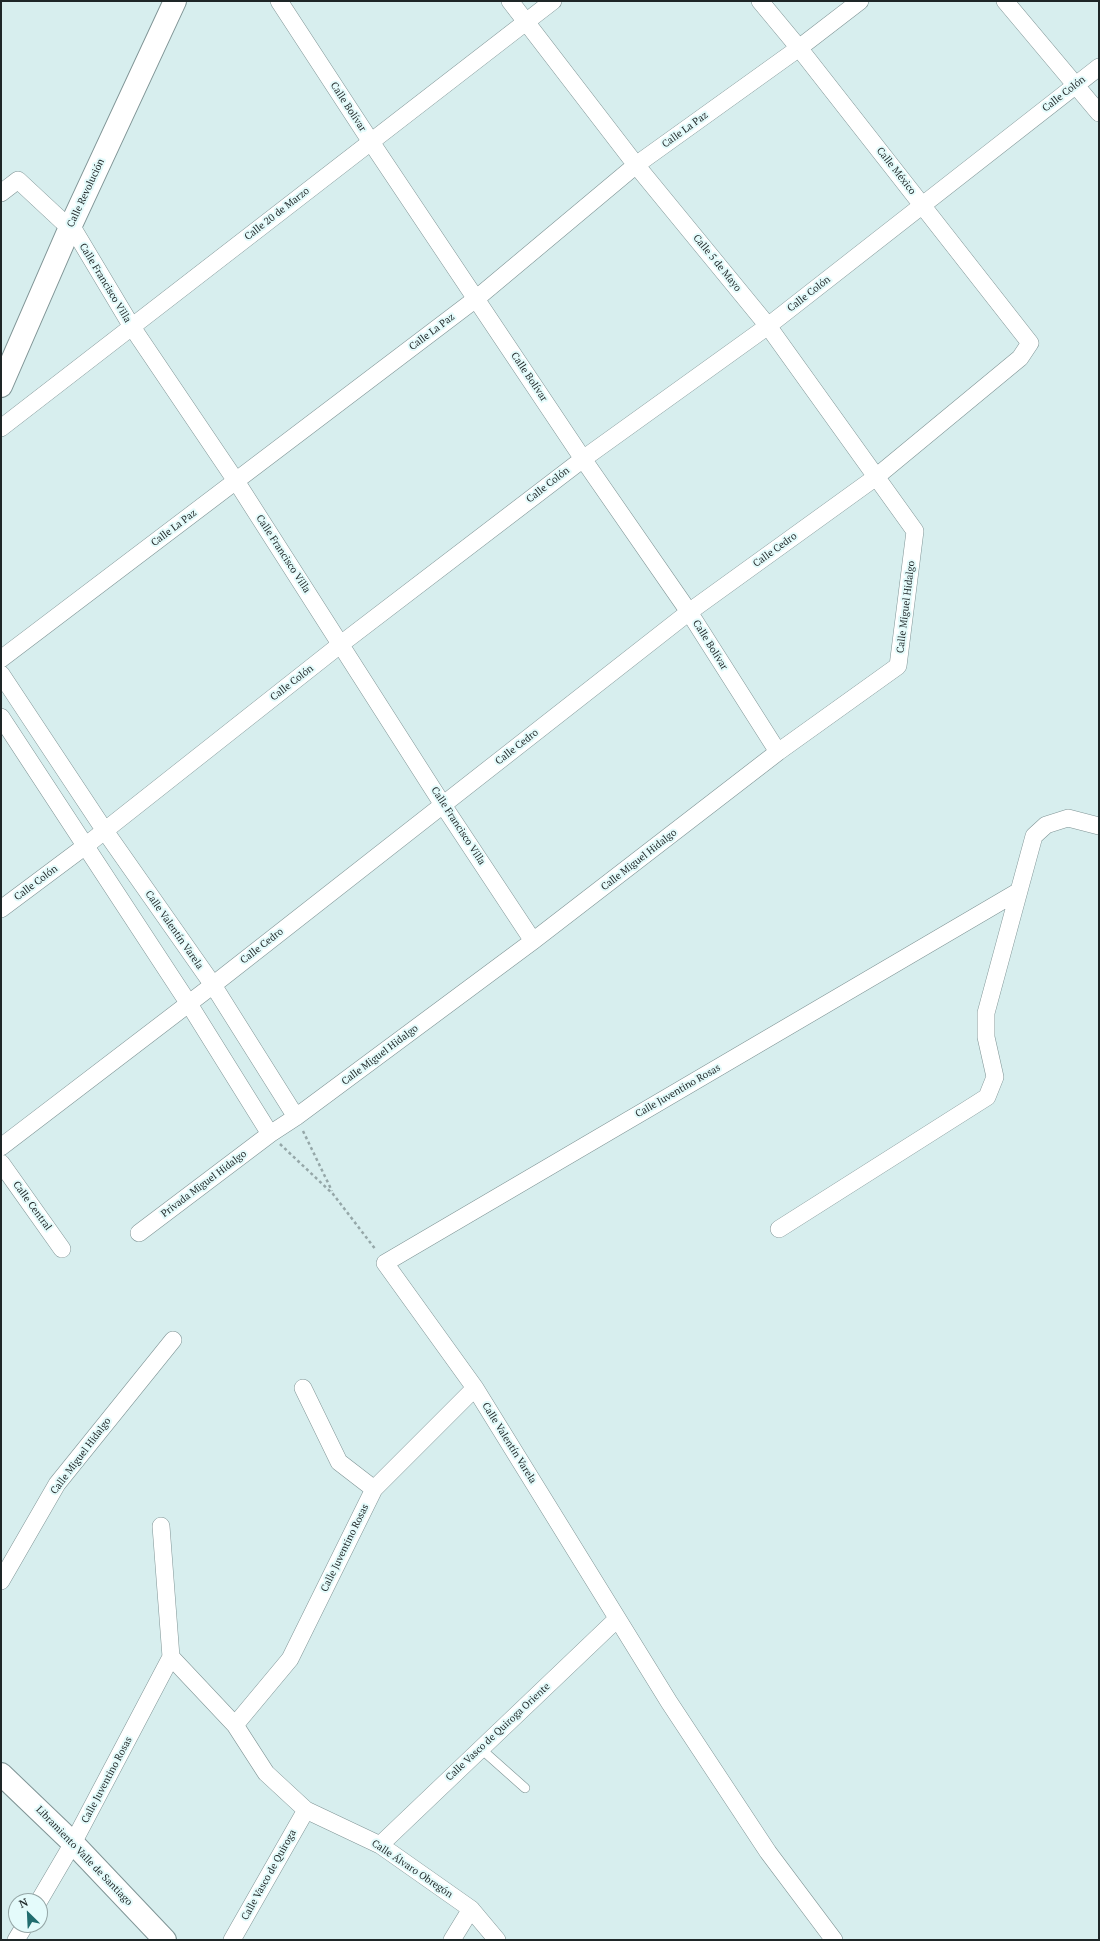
<!DOCTYPE html>
<html>
<head>
<meta charset="utf-8">
<style>
  body { margin:0 }
  #map { position:relative; width:1100px; height:1941px; overflow:hidden; background:#d7eeee; font-family:"PT Serif",serif }
  canvas { display:block }
  .frame { position:absolute; inset:0; border:2px solid #1e2627; pointer-events:none }
  .north { position:absolute; left:8px; top:1893px; width:40px; height:40px; box-sizing:border-box; background:#e4fbfb; border:1px solid #95a6a6; border-radius:50%; rotate:336deg; font-size:11px; font-weight:700; line-height:16px; text-align:center; color:#1e2627 }
  .north::after { content:''; display:block; margin:auto; width:14px; height:18px; background:#216d6f; clip-path:polygon(50% 0,100% 100%,50% 72%,0 100%) }
</style>
</head>
<body>
<div id="map">
<canvas width="1100" height="1941"></canvas>
<div class="frame"></div>
<div class="north">N</div>
</div>
<script>
const c = document.querySelector('canvas').getContext('2d');
c.lineJoin = 'round';
const toPath = rows => new Path2D(rows.map(r => 'M' + r).join(''));
function strokePath(path, color, width, dash) { c.strokeStyle = color; c.lineWidth = width; c.lineCap = dash ? 'butt' : 'round'; c.setLineDash(dash || []); c.stroke(path); }
function drawText(font, color, halo, rows, align = 'center') {
  c.font = font + ' "PT Serif",serif'; c.lineWidth = 4; c.setLineDash([]); c.textBaseline = 'middle'; c.strokeStyle = halo; c.fillStyle = color; for (const [text, x, y, turn = 0] of rows) {
    c.save(); c.translate(x, y); c.rotate((+turn || 0) * Math.PI / 180); c.textAlign = isNaN(turn) ? turn : align; if (halo) c.strokeText(text, 0, 0); c.fillText(text, 0, 0); c.restore();
  }
}
const lane = toPath([
  [480,1748,525,1788]
]);
const street = toPath([
  [279,1,371,142,583,459,689,612,778,752],
  [1005,1,1099,113],
  [1,193,18,180,62,221,71,225,132,327,236,481,443,805,533,941],
  [1,428,553,1],
  [1,659,477,298,636,165,799,48,860,1],
  [1,674,105,831,213,985,296,1117],
  [1,717,189,1004,270,1134],
  [1,909,84,847,341,644,583,459,768,326,1099,67],
  [1,1147,213,985,689,612,876,477,1020,358,1030,343,799,48,760,1],
  [1,1163,62,1249],
  [779,1229,987,1097,995,1077,986,1037,986,1013,1019,891],
  [139,1233,270,1134,296,1117,533,941,778,752,898,666,915,531,768,326,636,165,510,1],
  [303,1388,339,1462,374,1489],
  [161,1526,171,1657],
  [1,1581,57,1484,173,1340],
  [171,1657,235,1725,266,1773,306,1810,380,1845,471,1909,497,1940],
  [235,1725,290,1659,374,1489,475,1388],
  [380,1845,617,1619],
  [39,1901,73,1843,171,1657],
  [16,1940,25,1925],
  [232,1940,306,1810],
  [452,1940,471,1909],
  [834,1940,768,1852,669,1702,475,1388,385,1263,1019,891,1034,836,1046,825,1068,818,1099,826]
]);
const secondary = toPath([
  [1,386,71,225,175,1],
  [1,1774,73,1843,165,1940]
]);
strokePath(lane, '#7f9495', 10);
strokePath(street, '#7f9495', 18);
strokePath(secondary, '#7f9495', 24);
strokePath(toPath([
  [303,1131,332,1191],
  [280,1144,333,1194,376,1250]
]), '#95a7a8', 2.5, [3, 3]);
strokePath(lane, '#fff', 9);
strokePath(street, '#fff', 17);
strokePath(secondary, '#fff', 22);
drawText('10px', '#1e2627', '#e4fbfb', [
  ["Calle Colón",1064,94,-38],
  ["Calle Bolívar",348,107,57],
  ["Calle La Paz",685,130,-36],
  ["Calle México",896,171,52],
  ["Calle Revolución",86,193,-65],
  ["Calle 20 de Marzo",277,214,-38],
  ["Calle 5 de Mayo",717,263,51],
  ["Calle Francisco Villa",105,283,59],
  ["Calle Colón",809,294,-38],
  ["Calle La Paz",432,332,-37],
  ["Calle Bolívar",529,377,56],
  ["Calle Colón",548,485,-38],
  ["Calle La Paz",174,528,-37],
  ["Calle Cedro",775,550,-36],
  ["Calle Francisco Villa",283,554,57],
  ["Calle Miguel Hidalgo",906,607,-83],
  ["Calle Bolívar",710,645,58],
  ["Calle Colón",292,683,-38],
  ["Calle Cedro",517,747,-38],
  ["Calle Francisco Villa",458,826,57],
  ["Calle Miguel Hidalgo",639,860,-38],
  ["Calle Colón",36,883,-37],
  ["Calle Valentín Varela",174,930,55],
  ["Calle Cedro",262,946,-38],
  ["Calle Miguel Hidalgo",380,1055,-37],
  ["Calle Juventino Rosas",678,1091,-30],
  ["Privada Miguel Hidalgo",204,1184,-37],
  ["Calle Central",32,1206,54],
  ["Calle Valentín Varela",509,1443,58],
  ["Calle Miguel Hidalgo",81,1456,-53],
  ["Calle Juventino Rosas",345,1548,-64],
  ["Calle Vasco de Quiroga Oriente",498,1732,-43],
  ["Calle Juventino Rosas",107,1780,-62],
  ["Libramiento Valle de Santiago",84,1856,46],
  ["Calle Álvaro Obregón",412,1869,34],
  ["Calle Vasco de Quiroga",269,1875,-61]
]);
</script>
</body>
</html>
